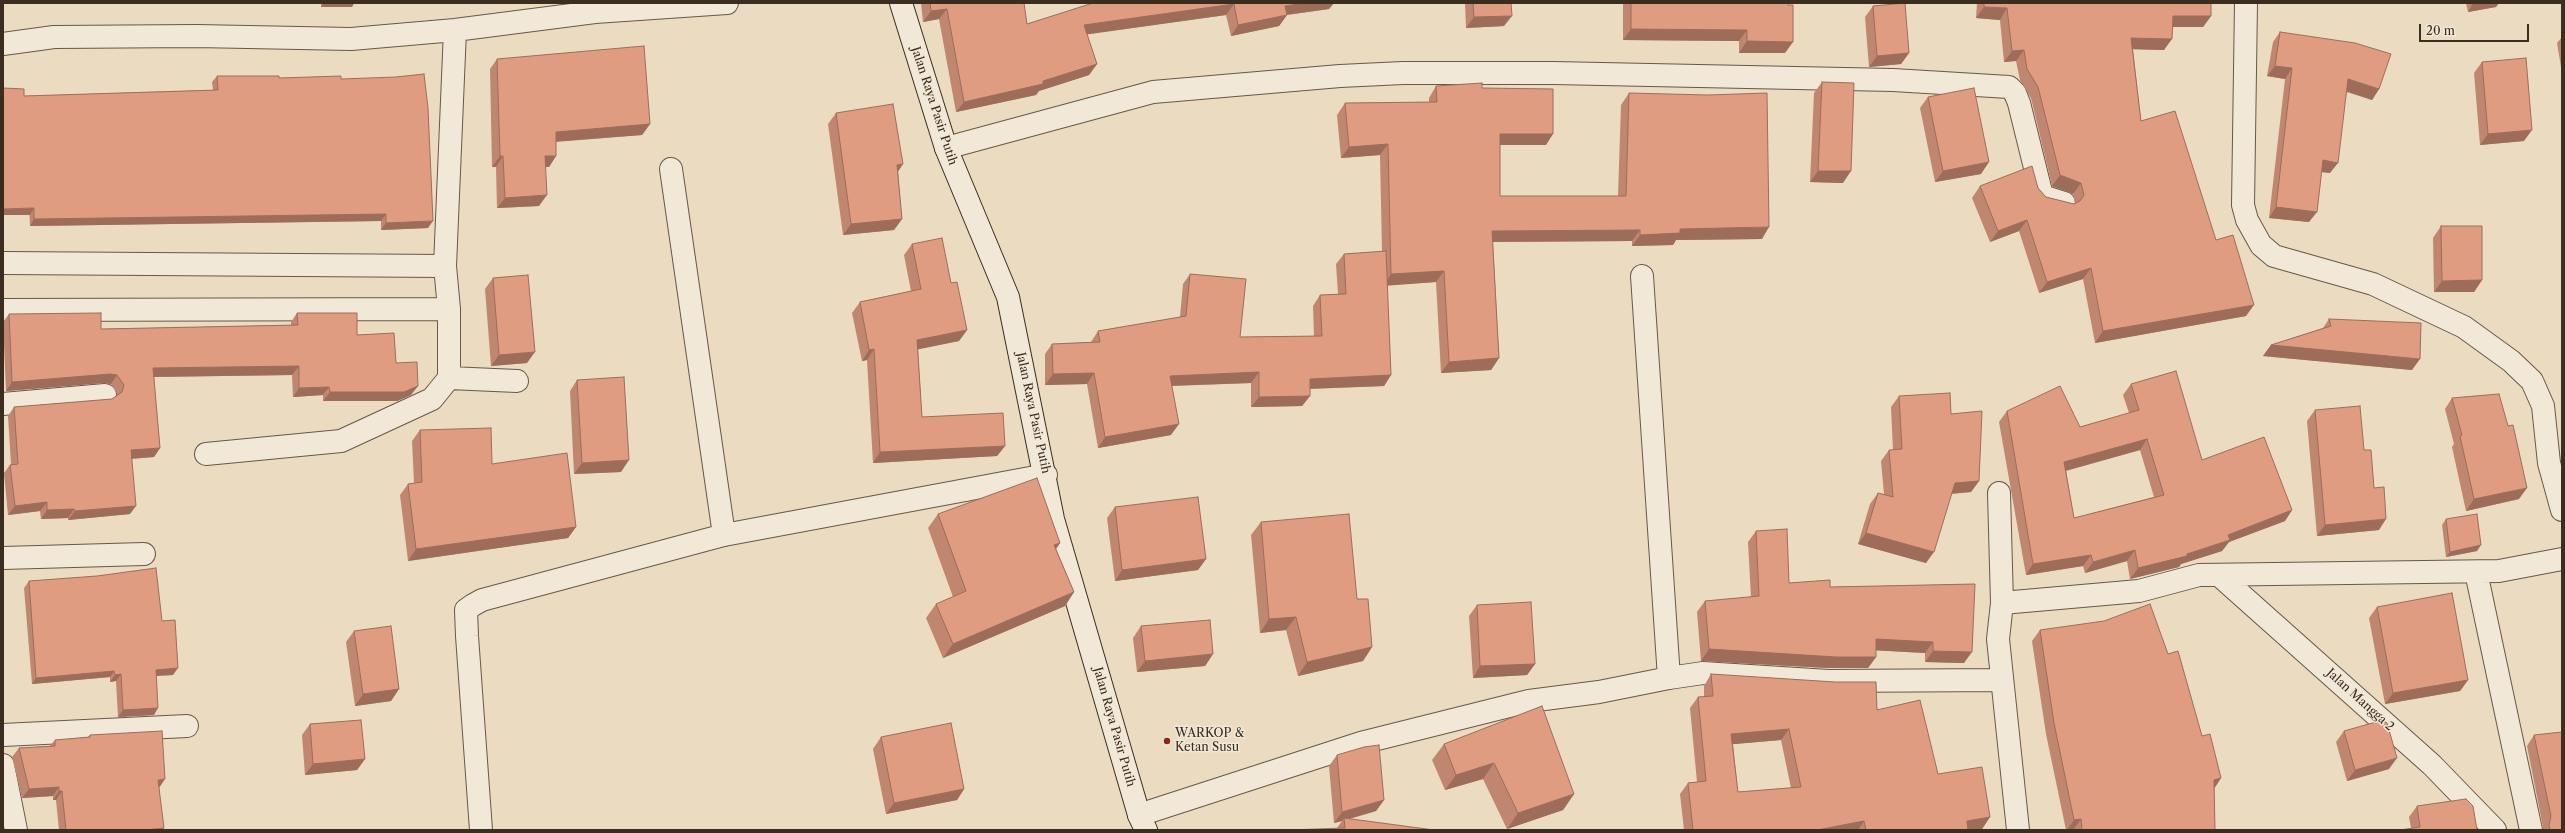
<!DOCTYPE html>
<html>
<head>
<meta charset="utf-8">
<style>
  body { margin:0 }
  #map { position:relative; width:2565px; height:833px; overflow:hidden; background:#eadbc1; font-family:"Libre Caslon Text",serif }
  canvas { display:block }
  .frame { position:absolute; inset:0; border:4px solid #3b2d20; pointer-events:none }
  .scale { position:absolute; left:2419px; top:24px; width:110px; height:18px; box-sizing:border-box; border:2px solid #3b2d20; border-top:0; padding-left:5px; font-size:12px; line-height:14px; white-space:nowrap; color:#3b2d20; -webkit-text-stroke:3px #f1e8d7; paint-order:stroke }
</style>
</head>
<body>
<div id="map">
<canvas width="2565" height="833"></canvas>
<div class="frame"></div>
<div class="scale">20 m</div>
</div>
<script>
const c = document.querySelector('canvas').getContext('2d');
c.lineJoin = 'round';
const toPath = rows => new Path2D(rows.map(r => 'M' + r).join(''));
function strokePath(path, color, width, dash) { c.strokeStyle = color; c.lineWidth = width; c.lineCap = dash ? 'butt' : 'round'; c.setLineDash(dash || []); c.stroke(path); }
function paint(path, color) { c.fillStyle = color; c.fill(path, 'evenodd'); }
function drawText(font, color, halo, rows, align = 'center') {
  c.font = font + ' "Libre Caslon Text",serif'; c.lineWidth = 3; c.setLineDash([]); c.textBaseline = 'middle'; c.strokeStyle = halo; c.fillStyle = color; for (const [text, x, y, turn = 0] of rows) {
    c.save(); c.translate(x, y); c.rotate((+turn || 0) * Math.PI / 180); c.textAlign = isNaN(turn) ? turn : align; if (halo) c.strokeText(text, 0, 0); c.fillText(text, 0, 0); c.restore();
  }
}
const street = toPath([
  [2246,3,2243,205,2247,220,2261,245,2274,256,2373,284,2464,327,2511,361,2532,381,2543,406,2549,463,2562,510],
  [455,30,445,266,449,309,449,378,517,381],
  [3,44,54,37,196,36,351,39,455,30,595,12,727,3],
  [946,148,1153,92,1340,76,1403,73,1553,73,1893,80,2009,87,2015,93,2019,103,2042,196,2064,203],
  [671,169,724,535],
  [3,263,445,266],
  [1642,276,1669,678],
  [3,310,449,309],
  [3,404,105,395],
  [206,454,341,441,432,399,449,378],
  [1999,493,2002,603],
  [3,558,144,554],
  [2476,572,2531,830],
  [2220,576,2432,765,2495,830],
  [3,735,187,726],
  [3,765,16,830],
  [1139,815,1361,743,1529,701,1599,692,1669,678,1703,673,1828,681,2001,680],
  [481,830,467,636,466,610,473,605,482,600,724,535,1046,475],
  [2018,830,1998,639,2002,603,2139,591,2199,575,2499,571,2562,559]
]);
const secondary = toPath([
  [901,3,946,148,1008,297,1053,519,1139,815,1146,830]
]);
strokePath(street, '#675848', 24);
strokePath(secondary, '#3b2d20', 24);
strokePath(street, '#f1e8d7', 22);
strokePath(secondary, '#f1e8d7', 22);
paint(toPath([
  [321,3,363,3,354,3,352,7,321,7],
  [921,3,1024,3,1027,24,1093,3,1334,3,1329,9,1287,15,1279,26,1231,36,1226,15,1087,34,1097,64,1089,75,1039,91,1036,95,956,112,939,19,923,22],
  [1465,3,1511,3,1504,26,1466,28],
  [1623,3,1788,3,1785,53,1739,53,1739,41,1623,40],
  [1977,3,2211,3,2211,16,2203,27,2173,27,2164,50,2133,49,2141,121,2216,240,2246,316,2095,343,2083,279,2039,293,2019,231,1990,242,1972,198,1980,186,2038,188,2046,197,2074,204,2075,204,2073,194,2052,186,2031,98,2020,80,2016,61,2004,62,2000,20,1976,18],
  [2466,3,2499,3,2496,7,2468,12],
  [1873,6,1909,53,1901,64,1869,67,1865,17],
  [2280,32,2379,89,2372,100,2347,91,2330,173,2321,172,2309,222,2269,218,2285,79,2267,76,2273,42],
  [2562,37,2562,73,2557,43],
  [497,59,650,124,642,135,556,142,556,156,549,167,545,167,539,206,497,208,496,167,492,167,490,69],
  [2482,62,2524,141,2480,145,2474,73],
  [217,76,279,78,341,79,428,228,381,230,381,221,30,226,24,96,213,90,212,82],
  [1822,82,1843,183,1810,182,1814,93],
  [1436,86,1482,88,1546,145,1500,145,1500,196,1618,196,1621,105,1629,93,1762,239,1676,240,1673,245,1632,246,1632,241,1493,242,1499,358,1491,370,1441,373,1436,282,1387,285,1391,375,1384,386,1310,389,1310,396,1302,406,1251,407,1251,383,1172,386,1171,435,1098,448,1087,384,1045,385,1045,354,1052,344,1091,342,1098,331,1180,317,1183,284,1190,274,1240,337,1314,336,1313,306,1320,295,1338,294,1336,264,1344,254,1382,252,1380,155,1341,158,1337,115,1345,103,1429,102,1429,98],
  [1928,97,1981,174,1935,182,1920,108],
  [836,113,903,164,898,172,902,219,894,230,843,235,828,124],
  [2441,226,2482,280,2474,292,2434,292,2433,238],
  [912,244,951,283,967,330,959,341,918,349,922,417,1005,446,997,456,873,463,867,360,862,361,852,313,860,302,911,291,904,255],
  [493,278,527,363,491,366,485,289],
  [297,313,357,335,396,363,411,395,397,401,323,401,323,395,293,397,292,375,154,377,160,448,154,457,132,459,130,514,68,520,68,518,41,519,40,511,8,515,4,473,10,465,11,464,8,416,14,407,112,399,117,395,117,394,111,384,104,383,6,391,3,322,9,314,101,329,291,325,291,322],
  [2329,319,2412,370,2263,356,2271,345,2323,328],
  [577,380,621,472,574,474,570,391],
  [2131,384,2202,460,2292,510,2285,521,2229,542,2222,551,2181,564,2179,567,2130,579,2127,561,2085,573,2083,566,2026,575,1999,422,2007,411,2080,427,2129,413,2123,395],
  [2140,450,2154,497,2074,518,2066,471],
  [1899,396,1951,414,1979,481,1971,492,1951,494,1926,563,1858,544,1870,504,1878,493,1884,494,1881,461,1889,450,1893,450,1891,407],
  [2452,398,2519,499,2466,511,2452,447,2454,444,2445,409],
  [2315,410,2364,450,2374,488,2379,530,2317,536,2307,421],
  [420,430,492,464,576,527,568,538,408,561,400,495,408,484,414,483,412,441],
  [1115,507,1206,559,1198,570,1115,581,1107,518],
  [938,514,1060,543,1056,549,1074,592,1065,606,943,658,926,618,936,604,953,597,928,528],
  [2446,519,2477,551,2446,557,2442,525],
  [1261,522,1357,599,1372,647,1363,661,1298,676,1286,630,1260,633,1251,535],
  [1756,531,1789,583,1830,587,1975,584,1964,663,1925,662,1925,653,1876,650,1876,657,1868,668,1828,668,1701,661,1697,612,1705,601,1751,597,1748,542],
  [29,581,162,621,173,675,156,676,154,715,118,717,116,681,110,682,110,677,32,684,24,588],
  [1477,605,1535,664,1527,675,1473,678,1469,616],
  [2377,607,2468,680,2460,691,2385,704,2369,618],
  [1141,626,1213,654,1205,666,1137,672,1133,638],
  [2040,630,2168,654,2202,736,2221,778,2214,788,2215,830,2066,830,2046,734,2032,641],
  [354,631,399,689,391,701,355,706,346,642],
  [1711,674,1877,710,1938,774,1990,817,1982,829,1974,830,1684,830,1680,794,1688,783,1697,782,1690,708,1698,697,1704,697,1704,686],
  [1781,740,1791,788,1738,792,1733,744],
  [310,724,365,759,357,770,305,775,302,735],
  [2344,731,2389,769,2347,781,2336,742],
  [90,735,159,788,163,830,59,830,56,800,53,800,53,796,22,798,12,757,19,748,50,746,55,740,88,737],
  [2534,735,2562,830,2543,830,2543,827,2527,746],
  [881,737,964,789,957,800,886,814,873,749],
  [1444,744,1574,794,1563,810,1507,829,1483,779,1445,790,1432,760],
  [1337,755,1384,800,1376,811,1350,819,1434,830,1337,828,1342,821,1334,823,1329,766],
  [2417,806,2477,830,2411,828,2409,817]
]), '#c1866f');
paint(toPath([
  [324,3,363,3,354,3,352,7,321,7],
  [1305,3,1334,3,1329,9,1278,16,1285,6],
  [2473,3,2499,3,2496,7,2468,12],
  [1234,4,1226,15,1076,36,1084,25],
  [1984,7,2007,8,2000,20,1976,18],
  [947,9,939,19,923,22,931,11],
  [1287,15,1279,26,1231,36,1238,25],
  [1512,16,1504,26,1466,28,1474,17],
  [2173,16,2211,16,2203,27,2165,27],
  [1631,29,1747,30,1739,41,1623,40],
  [2131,38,2172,39,2164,50,2124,49],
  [1747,41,1793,42,1785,53,1739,53],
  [2024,50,2016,61,2004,62,2012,51],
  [1909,53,1901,64,1869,67,1877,56],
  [1097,64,1089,75,1039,91,1036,95,956,112,964,102,1043,81],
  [2275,66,2292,68,2285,79,2267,76],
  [2348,79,2379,89,2372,100,2341,90],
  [650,124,642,135,549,142,556,132],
  [2532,130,2524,141,2480,145,2488,134],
  [1500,134,1553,134,1546,145,1492,145],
  [1388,144,1380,155,1341,158,1349,147],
  [500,156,503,156,496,167,492,167],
  [545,156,556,156,549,167,537,167],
  [2323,160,2338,163,2330,173,2315,171],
  [1989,162,1981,174,1935,182,1943,171],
  [903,164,895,175,897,165],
  [1818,171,1851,171,1843,183,1810,182],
  [2060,175,2081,183,2073,194,2052,186],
  [547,195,539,206,497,208,505,198],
  [2276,207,2317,212,2309,222,2269,218],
  [34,208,30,215,3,215,3,209],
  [386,214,381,221,30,226,34,219],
  [902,219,894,230,843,235,851,224],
  [2027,220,2019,231,1990,242,1998,231],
  [433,221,428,228,381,230,386,223],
  [1769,227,1762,239,1676,240,1673,245,1632,246,1640,235,1680,229],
  [1640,230,1632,241,1484,242,1492,231],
  [2091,268,2083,279,2039,293,2047,282],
  [1444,271,1436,282,1383,286,1391,274],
  [2482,280,2474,292,2434,292,2442,281],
  [2254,305,2246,316,2095,343,2103,331],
  [967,330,959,341,910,351,917,340],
  [2271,345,2420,359,2412,370,2263,356],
  [874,349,867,360,862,361,869,350],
  [535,352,527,363,491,366,499,355],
  [1499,358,1491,370,1441,373,1449,362],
  [299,366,292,375,147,377,153,368],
  [1259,372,1251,383,1163,386,1170,376],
  [1094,373,1087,384,1045,385,1053,374],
  [110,374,117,375,111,384,104,383,6,391,12,382],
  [1391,375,1384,386,1302,389,1310,379],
  [418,386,411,395,397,401,323,401,330,392],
  [329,387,323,395,293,397,299,388],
  [1310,396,1302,406,1251,407,1259,397],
  [1179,424,1171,435,1098,448,1105,437],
  [2147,439,2140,450,2057,473,2064,462],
  [1005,446,997,456,873,463,880,452],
  [160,448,154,457,125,459,131,450],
  [629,460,621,472,574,474,582,463],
  [1979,481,1971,492,1947,494,1955,483],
  [2527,488,2519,499,2466,511,2474,499],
  [47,502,40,511,8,515,15,506],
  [136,506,130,514,68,520,75,511],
  [74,509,68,518,41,519,47,510],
  [2292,510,2285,521,2229,542,2222,551,2181,564,2179,567,2130,579,2138,568],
  [2386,519,2379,530,2317,536,2325,525],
  [576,527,568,538,408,561,416,549],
  [1866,533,1934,552,1926,563,1858,544],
  [1060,543,1051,556,1054,545],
  [2481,545,2477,551,2446,557,2450,552],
  [2135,550,2127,561,2085,573,2093,562],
  [2091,555,2083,566,2026,575,2033,564],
  [1206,559,1198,570,1115,581,1122,570],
  [1074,592,1065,606,943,658,953,644],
  [1296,617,1286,630,1260,633,1269,619],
  [1876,639,1933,642,1925,653,1868,650],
  [1372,647,1363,661,1298,676,1307,662],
  [1709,649,1876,657,1868,668,1828,668,1701,661],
  [1933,651,1972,652,1964,663,1925,662],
  [1213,654,1205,666,1137,672,1145,661],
  [1535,664,1527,675,1473,678,1480,666],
  [178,668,173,675,151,676,156,670],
  [114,671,110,677,32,684,36,678],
  [121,674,116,681,110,682,115,675],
  [2468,680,2460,691,2385,704,2393,693],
  [399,689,391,701,355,706,363,694],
  [158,708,154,715,118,717,123,710],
  [1789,729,1781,740,1724,745,1731,734],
  [2397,758,2389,769,2347,781,2355,770],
  [365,759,357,770,305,775,313,764],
  [1494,763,1483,779,1445,790,1456,775],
  [2221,778,2214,789,2214,780],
  [165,779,159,788,158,780],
  [59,787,53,796,22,798,29,789],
  [964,789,957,800,886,814,894,803],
  [59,791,62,791,56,800,53,800],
  [1574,794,1563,810,1507,829,1518,813],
  [1384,800,1376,811,1344,820,1344,818,1342,821,1334,823,1342,812],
  [1990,817,1982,829,1974,830,1961,830,1967,821],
  [2081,819,2073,830,2067,830,2074,820],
  [1864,821,1858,830,1817,830],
  [164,828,163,830,145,830]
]), '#9d6d5a');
const building = toPath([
  [930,3,1024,3,1027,24,1093,3,1305,3,1285,6,1287,15,1238,25,1234,4,1084,25,1097,64,1043,81,1043,84,964,102,947,9,931,11,930,3],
  [1473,3,1511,3,1512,16,1474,17,1473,3],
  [1631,3,1788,3,1788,5,1793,5,1793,42,1747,41,1747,30,1631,29,1631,3],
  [1905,3,1909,53,1877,56,1873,6,1905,3],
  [1984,3,2211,3,2211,16,2173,16,2172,39,2131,38,2141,121,2175,111,2216,240,2233,235,2254,305,2103,331,2091,268,2047,282,2027,220,1998,231,1980,186,2032,166,2038,188,2046,197,2074,204,2080,201,2084,195,2081,183,2060,175,2038,87,2027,69,2024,50,2012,51,2007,8,1984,7,1984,3],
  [2280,32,2355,43,2391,54,2379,89,2348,79,2338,163,2323,160,2317,212,2276,207,2292,68,2275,66,2280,32],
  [644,46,650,124,556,132,556,156,545,156,547,195,505,198,503,156,500,156,497,59,644,46],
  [2526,58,2532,130,2488,134,2482,62,2526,58],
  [424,74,428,108,433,221,386,223,386,214,34,219,34,208,3,209,3,88,24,89,24,96,218,90,217,76,279,76,279,78,341,76,341,79,396,77,424,74],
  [1822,82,1854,83,1851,171,1818,171,1822,82],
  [1482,83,1482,88,1553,89,1553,134,1500,134,1500,196,1626,196,1629,93,1708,95,1767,93,1769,227,1680,229,1680,233,1640,235,1640,230,1492,231,1499,358,1449,362,1444,271,1391,274,1388,144,1349,147,1345,103,1437,102,1436,86,1482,83],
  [1974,88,1989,162,1943,171,1928,97,1974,88],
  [893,104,903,164,897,165,902,219,851,224,836,113,893,104],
  [2441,226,2482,226,2482,280,2442,281,2441,226],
  [942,238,951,283,957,282,967,330,917,340,922,417,1003,413,1005,446,880,452,874,349,869,350,860,302,921,289,912,244,942,238],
  [1386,251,1391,375,1310,379,1310,396,1259,397,1259,372,1170,376,1179,424,1105,437,1094,373,1053,374,1052,344,1100,342,1098,331,1186,316,1190,274,1246,279,1240,337,1322,336,1320,295,1346,294,1344,254,1386,251],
  [528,275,535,352,499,355,493,278,528,275],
  [101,313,101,329,298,325,297,313,357,313,357,335,394,333,396,363,417,362,418,386,404,392,330,392,329,387,299,388,299,366,153,368,160,448,131,450,136,506,75,511,74,509,47,510,47,502,15,506,10,465,18,464,14,407,112,399,122,392,124,385,117,375,110,374,12,382,9,314,101,313],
  [2329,319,2421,323,2420,359,2271,345,2331,326,2329,319],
  [2176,371,2202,460,2264,437,2292,510,2228,535,2230,540,2187,554,2187,556,2138,568,2135,550,2093,562,2091,555,2033,564,2007,411,2060,386,2080,427,2139,410,2131,384,2176,371],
  [2147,439,2164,495,2074,518,2064,462,2147,439],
  [624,377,629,460,582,463,577,380,624,377],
  [1950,393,1951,414,1982,411,1979,481,1955,483,1934,552,1866,533,1878,493,1893,497,1889,450,1902,449,1899,396,1950,393],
  [2499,394,2508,426,2513,425,2527,488,2474,499,2460,436,2462,435,2452,398,2499,394],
  [2360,406,2364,450,2371,450,2374,488,2384,487,2386,519,2325,525,2315,410,2360,406],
  [491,428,492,464,567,453,576,527,416,549,408,484,422,482,420,430,491,428],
  [1037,478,1060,543,1054,545,1074,592,953,644,936,604,966,591,938,514,1037,478],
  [1198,497,1206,559,1122,570,1115,507,1198,497],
  [1349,514,1357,599,1368,599,1372,647,1307,662,1296,617,1269,619,1261,522,1349,514],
  [2477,514,2481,545,2450,552,2446,519,2477,514],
  [1787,529,1789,583,1830,580,1830,587,1975,584,1972,652,1933,651,1933,642,1876,639,1876,657,1836,657,1709,649,1705,601,1759,596,1756,531,1787,529],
  [156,568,162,621,175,620,178,668,156,670,158,708,123,710,121,674,115,675,114,671,36,678,29,581,97,576,156,568],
  [2452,593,2468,680,2393,693,2377,607,2452,593],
  [1531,602,1535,664,1480,666,1477,605,1531,602],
  [2150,604,2168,654,2178,651,2202,736,2210,734,2221,778,2214,780,2215,830,2082,830,2081,819,2074,820,2054,723,2040,630,2104,621,2150,604],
  [1210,620,1213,654,1145,661,1141,626,1210,620],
  [391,626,399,689,363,694,354,631,391,626],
  [1711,674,1835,682,1876,682,1877,710,1920,700,1938,774,1982,767,1990,817,1967,821,1968,830,1866,830,1864,821,1817,830,1693,830,1688,783,1706,781,1698,697,1713,696,1711,674],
  [1789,729,1801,787,1738,792,1731,734,1789,729],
  [1542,706,1574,794,1518,813,1494,763,1456,775,1444,744,1542,706],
  [361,720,365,759,313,764,310,724,361,720],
  [2383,720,2387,723,2397,758,2355,770,2344,731,2383,720],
  [951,723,964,789,894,803,881,737,951,723],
  [162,731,165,779,158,780,164,828,145,830,66,830,62,791,59,791,59,787,29,789,19,748,55,746,55,740,90,737,90,735,162,731],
  [2562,732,2562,830,2550,830,2549,825,2551,816,2534,735,2562,732],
  [1379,745,1384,800,1342,812,1337,755,1364,747,1379,745],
  [2466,799,2473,806,2477,830,2400,830,2420,827,2417,806,2466,799],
  [1344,818,1434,830,1290,830,1345,828,1344,818]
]);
paint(building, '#e09c81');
strokePath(building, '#9d6d5a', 1);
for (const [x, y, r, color] of [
  [1167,741,4,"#8f2418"]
]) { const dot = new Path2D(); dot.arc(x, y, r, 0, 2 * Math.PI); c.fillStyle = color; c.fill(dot); strokePath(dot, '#f1e8d7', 1.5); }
drawText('12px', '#3b2d20', '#f1e8d7', [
  ["Jalan Raya Pasir Putih",934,106,72],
  ["Jalan Raya Pasir Putih",1033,413,78],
  ["Jalan Mangga 2",2360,700,42],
  ["Jalan Raya Pasir Putih",1114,727,74]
]);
drawText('12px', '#3b2d20', '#f1e8d7', [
  ["WARKOP &",1175,734],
  ["Ketan Susu",1175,748]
], 'left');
</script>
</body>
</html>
